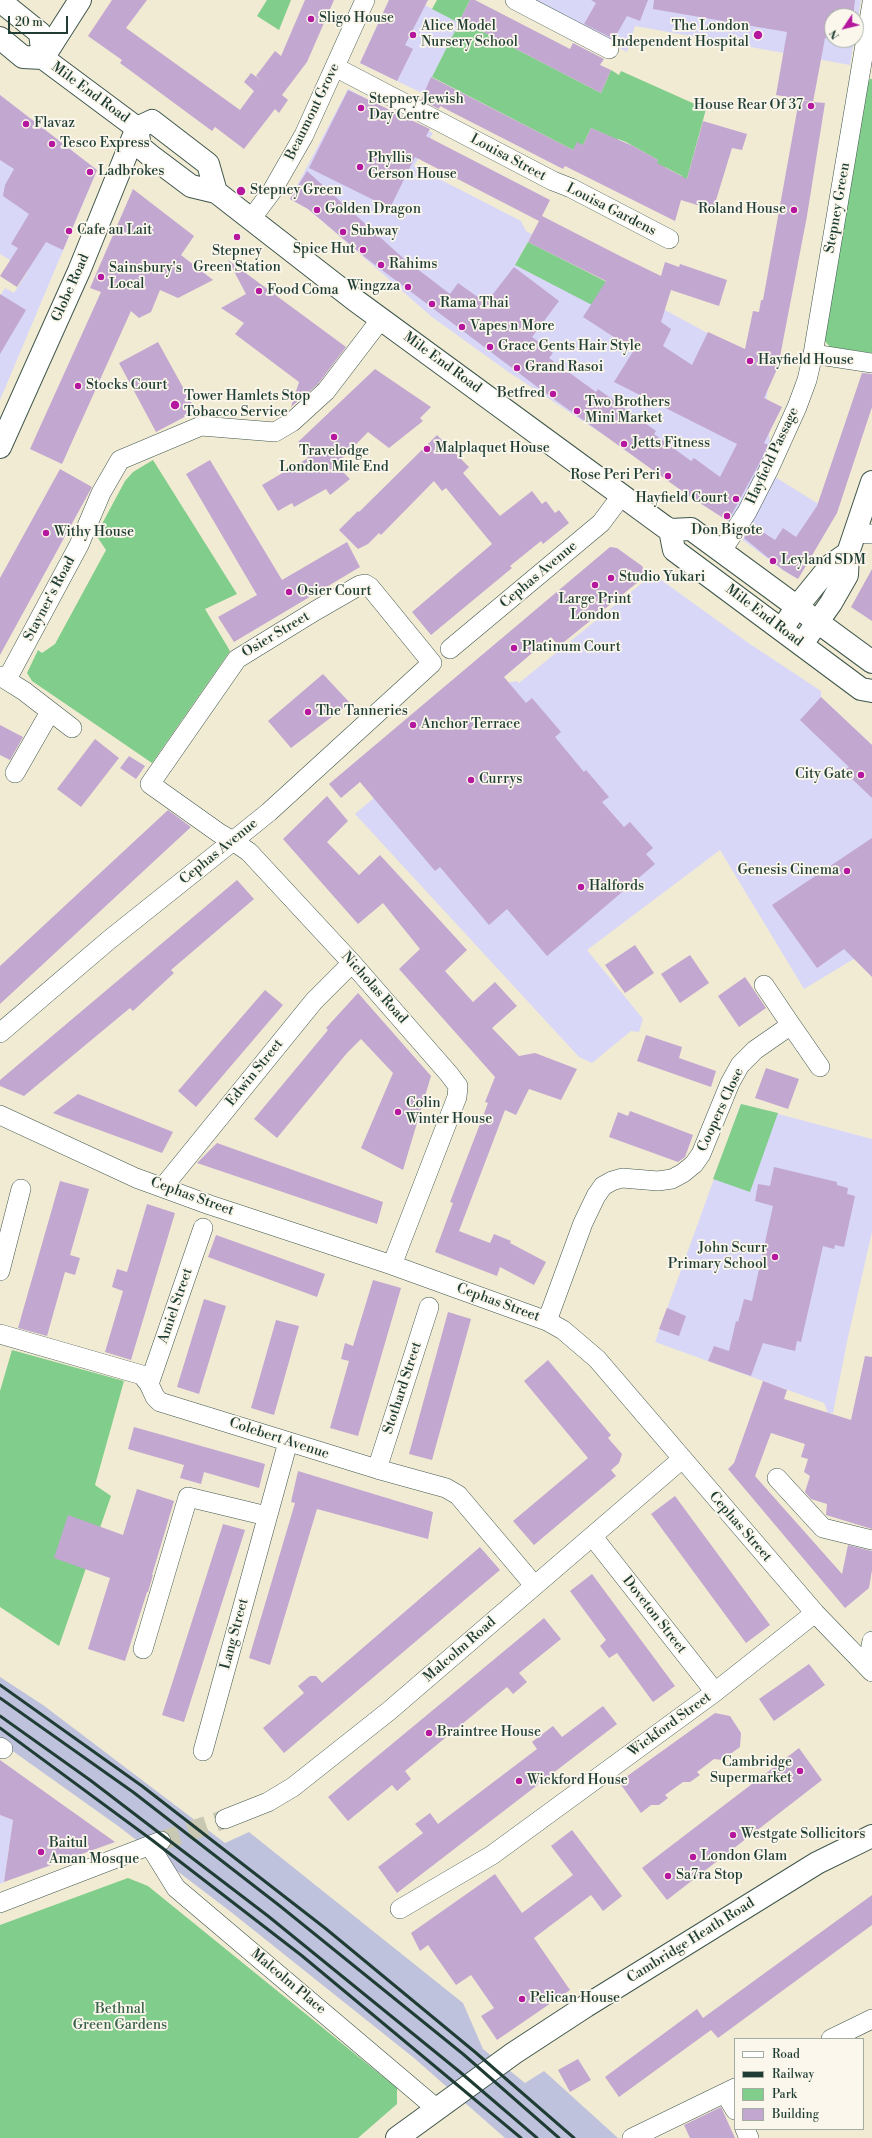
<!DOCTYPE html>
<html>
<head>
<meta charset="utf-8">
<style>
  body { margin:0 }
  #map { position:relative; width:872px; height:2138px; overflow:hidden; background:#f2ebd3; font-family:"Libre Bodoni",serif }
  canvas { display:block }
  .legend { position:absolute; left:734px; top:2038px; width:130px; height:92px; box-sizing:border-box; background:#fbf7ec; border:1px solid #a3ada2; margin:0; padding:5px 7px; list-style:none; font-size:12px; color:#1f3d34 }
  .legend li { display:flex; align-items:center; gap:8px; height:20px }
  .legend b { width:20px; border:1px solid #a3ada2 }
  .north { position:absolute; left:824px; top:8px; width:40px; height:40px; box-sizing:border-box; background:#fbf7ec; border:1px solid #a3ada2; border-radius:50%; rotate:235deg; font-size:11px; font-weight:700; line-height:16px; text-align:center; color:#1f3d34 }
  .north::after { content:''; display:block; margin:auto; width:14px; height:18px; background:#b5179e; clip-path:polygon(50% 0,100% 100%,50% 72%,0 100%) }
  .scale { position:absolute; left:8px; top:16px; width:60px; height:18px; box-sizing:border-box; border:2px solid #1f3d34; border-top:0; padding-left:5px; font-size:12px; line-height:14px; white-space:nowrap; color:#1f3d34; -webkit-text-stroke:3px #fbf7ec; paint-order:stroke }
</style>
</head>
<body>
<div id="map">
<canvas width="872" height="2138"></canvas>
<ul class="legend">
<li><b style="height:5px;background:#fff"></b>Road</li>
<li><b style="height:5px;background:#1f3d34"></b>Railway</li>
<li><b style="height:11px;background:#81cd8b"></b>Park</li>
<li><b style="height:11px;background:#c2a7d0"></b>Building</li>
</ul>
<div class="north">N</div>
<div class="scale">20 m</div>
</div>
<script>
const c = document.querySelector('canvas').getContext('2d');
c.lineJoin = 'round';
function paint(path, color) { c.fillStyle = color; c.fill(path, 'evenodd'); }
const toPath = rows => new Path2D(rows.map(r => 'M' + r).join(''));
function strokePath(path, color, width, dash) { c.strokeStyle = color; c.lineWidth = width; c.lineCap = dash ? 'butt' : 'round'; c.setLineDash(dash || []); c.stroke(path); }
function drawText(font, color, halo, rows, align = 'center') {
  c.font = font + ' "Libre Bodoni",serif'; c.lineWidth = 3.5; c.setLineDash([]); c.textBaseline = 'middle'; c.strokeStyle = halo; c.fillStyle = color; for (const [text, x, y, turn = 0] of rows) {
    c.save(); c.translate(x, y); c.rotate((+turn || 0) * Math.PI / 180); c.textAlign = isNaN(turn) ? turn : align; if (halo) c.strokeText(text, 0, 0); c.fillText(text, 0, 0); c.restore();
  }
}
paint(toPath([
  [389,0,415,0,459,23,424,94,360,63],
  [523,0,861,0,856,30,856,16,832,16,832,40,854,40,850,65,635,26,627,52],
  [348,89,433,133,414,166,521,221,526,231,532,234,515,265,550,283,665,310,770,367,765,415,771,446,772,475,833,513,800,575,794,577,783,570,740,538,731,523,692,498,607,437,507,371,432,317,321,220,308,209,290,199],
  [0,95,97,170,0,400,0,296,5,288,14,293,28,271,0,254],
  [653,574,747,642,821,691,821,697,872,745,872,948,804,989,720,850,587,950,643,1019,639,1032,631,1031,592,1063,579,1057,355,814,510,682,517,681,519,683],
  [741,1104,872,1139,872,1232,848,1337,833,1413,828,1413,824,1403,655,1342],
  [0,1815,13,1820,4,1882,0,1884]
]), '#d8d7f8');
paint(toPath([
  [0,1677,43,1705,225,1843,249,1832,463,2003,483,2049,525,2083,544,2071,618,2138,505,2138,414,2058,231,1912,118,1826,0,1742]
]), '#bfc2dd');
paint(toPath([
  [267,0,291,0,279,30,257,16],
  [437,0,470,0,460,20,601,93,611,70,619,75,621,71,706,109,682,197,674,193,682,176,665,167,657,184,648,180,658,160,626,142,618,139,609,159,607,135,591,128,583,145,573,150,432,77,459,23,432,9],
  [870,79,872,79,872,353,830,347,824,340,868,83],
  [528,242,546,251,648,303,592,305,515,265],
  [153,460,237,594,205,609,230,651,152,763,32,681,27,673,38,650,42,653,55,644,106,550,96,535,125,481,133,472],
  [741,1104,778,1113,750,1192,713,1179],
  [12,1350,124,1381,95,1485,111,1496,59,1646,0,1607,0,1391],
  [128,1878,148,1886,397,2088,397,2104,358,2138,0,2138,0,1925]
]), '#81cd8b');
paint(toPath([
  [112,0,147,0,126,28,240,110,254,91,244,82,251,73,262,81,256,76,275,51,281,56,305,0,334,0,307,62,282,95,288,100,279,113,275,109,244,149,215,127,212,131,120,63,122,60,88,36],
  [389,0,428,0,405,45,413,49,397,81,360,63],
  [470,0,475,0,570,49,573,43,604,59,600,65,611,70,601,93,460,20],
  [591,0,648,0,640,21,627,16,614,39,584,24,596,3],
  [654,0,855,0,853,16,832,16,832,39,825,38,813,102,825,103,807,216,778,367,764,398,782,407,764,443,768,445,758,466,728,521,689,496,544,392,366,258,308,209,290,199,307,171,403,258,450,294,458,283,486,303,514,267,559,301,532,337,553,353,549,358,596,392,598,389,656,431,654,434,691,461,694,458,720,477,737,444,614,382,634,350,583,317,606,281,528,242,539,221,415,157,390,208,309,168,348,90,430,129,426,136,550,200,542,216,622,257,661,276,665,262,679,267,680,264,727,280,719,306,671,290,661,322,671,329,663,346,692,365,708,332,745,349,753,311,759,312,761,300,763,300,799,100,811,101,776,95,787,32,653,9],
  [431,77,573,150,577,142,583,145,591,128,633,146,658,160,657,163,687,179,703,121,747,134,742,150,732,148,713,210,681,200,675,221,565,166,563,169,440,106,439,109,421,100],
  [0,95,97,170,63,250,46,242,17,287,0,276,18,248,11,244,29,214,3,196,5,185,14,169,0,160],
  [133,189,194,236,181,255,213,280,178,298,160,290,151,312,139,318,131,311,62,464,30,449,101,292,90,288],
  [228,260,346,347,318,384,291,407,299,382,235,334,244,323,221,308,246,294],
  [0,294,26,310,0,354],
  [158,342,196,411,156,432,119,363],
  [375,369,431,407,420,418,423,421,389,448,368,432,336,465,350,479,330,495,326,489,294,507,292,503,278,511,262,485,308,458,298,442],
  [862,373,872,374,872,407,837,513,798,579,783,570,744,538,752,525,775,540,783,528,796,537,817,506],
  [437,435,469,467,463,473,500,516,532,491,542,504,546,501,555,513,559,510,569,523,543,544,541,541,510,566,512,568,431,635,412,612,492,544,446,488,442,491,434,481,381,535,379,533,368,544,358,549,339,530,358,511,359,512],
  [210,460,282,580,347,542,360,567,234,642,218,617,257,595,186,474],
  [60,469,92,487,0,655,0,578],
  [610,547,617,548,642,566,646,573,643,578,559,646,551,637,504,677,526,703,532,698,561,732,555,737,584,772,586,770,609,797,602,802,624,827,630,822,653,848,646,854,655,864,547,956,507,909,489,925,440,867,435,871,360,782,341,798,329,784],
  [872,569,872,621,851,607],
  [323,674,350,703,291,748,268,721],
  [821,697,872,745,872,798,849,776,850,774,846,769,849,767,800,720],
  [0,725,23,737,10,760,0,755],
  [95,739,119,758,81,807,57,789],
  [129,756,145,766,136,779,120,768],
  [327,796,348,821,327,842,359,875,380,855,467,950,445,971,473,1002,495,982,517,1006,492,1028,519,1056,535,1053,577,1069,561,1100,529,1089,516,1115,505,1110,459,1231,490,1243,494,1234,511,1241,510,1243,546,1262,534,1285,500,1267,497,1276,435,1252,453,1203,450,1202,488,1103,485,1102,495,1077,399,969,420,949,383,903,358,924,283,839],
  [168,810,191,827,0,1004,0,966],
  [872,838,872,977,844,949,817,968,772,905],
  [237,880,254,899,171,970,174,973,133,1011,130,1008,24,1096,0,1086,0,1080],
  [635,945,654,973,625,993,605,965],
  [690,955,709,983,680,1003,661,974],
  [745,977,766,1008,739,1027,718,996],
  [265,990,283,1005,196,1107,178,1091],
  [358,993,431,1076,403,1170,361,1148,393,1073,361,1039,347,1053,277,1138,254,1119,328,1030,326,1028],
  [646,1035,682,1047,679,1058,716,1071,711,1087,637,1061],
  [766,1068,799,1079,788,1109,755,1098],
  [78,1094,173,1132,162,1153,53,1113],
  [630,1111,693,1135,685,1157,678,1162,609,1137,618,1112,628,1116],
  [217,1143,383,1202,377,1224,197,1163],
  [774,1167,837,1182,837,1185,848,1188,847,1194,855,1196,844,1247,835,1245,834,1249,823,1246,801,1342,797,1341,795,1351,763,1343,751,1376,708,1361,714,1346,729,1351,736,1321,738,1322,744,1299,752,1301,773,1206,755,1201,758,1184,770,1186],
  [60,1181,89,1189,70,1255,80,1258,75,1275,65,1272,47,1336,18,1328],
  [147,1204,175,1213,131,1360,105,1352,123,1291,112,1287,117,1269,127,1272],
  [216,1235,325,1274,317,1297,208,1257],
  [373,1280,401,1288,358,1436,330,1428,349,1361,341,1359,345,1343,353,1346],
  [204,1299,226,1306,199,1394,177,1387],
  [667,1308,686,1316,679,1336,659,1329],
  [448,1312,471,1319,432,1460,409,1454],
  [276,1320,299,1326,274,1415,251,1408],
  [865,1356,872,1357,872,1529,826,1515,827,1504,811,1499,805,1492,810,1476,804,1472,808,1459,801,1457,805,1444,771,1433,755,1476,842,1574,848,1545,872,1551,872,1570,869,1588,845,1608,728,1469,734,1463,763,1381,787,1390,784,1399,851,1420],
  [548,1360,611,1435,608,1438,622,1454,619,1463,611,1470,616,1476,534,1545,513,1521,588,1458,524,1381],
  [134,1427,265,1464,259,1488,204,1472,201,1484,180,1478,184,1465,128,1449],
  [298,1471,433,1512,428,1539,317,1509,270,1665,249,1658,295,1503,291,1502],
  [137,1489,174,1501,152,1575,153,1575,148,1592,147,1592,125,1661,88,1649,110,1578,54,1558,68,1515,123,1535],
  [675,1496,770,1625,746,1643,651,1514],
  [223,1524,245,1530,184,1722,162,1715],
  [480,1547,500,1570,284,1753,263,1728,304,1693,298,1686,310,1676,316,1676,322,1683],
  [592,1574,675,1686,653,1702,617,1653,609,1658,600,1646,606,1640,570,1591],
  [544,1618,561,1639,519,1673,527,1682,513,1694,507,1687,405,1771,411,1779,397,1791,392,1785,348,1821,328,1797],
  [809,1664,825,1685,774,1721,759,1699],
  [603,1706,617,1724,397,1893,378,1867,423,1833,415,1824,430,1813,438,1824,537,1749,532,1742,553,1726,562,1737],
  [715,1713,730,1716,741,1733,740,1747,722,1760,714,1759,697,1772,700,1775,690,1782,683,1782,665,1795,668,1798,659,1805,651,1805,641,1813,619,1782],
  [799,1748,822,1780,667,1900,642,1868],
  [0,1760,115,1842,4,1882,13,1820,0,1815],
  [572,1830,622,1896,603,1911,591,1895,534,1938,570,1990,497,2040,481,2016,494,2008,471,1975,456,1985,428,1945,420,1951,411,1933,495,1874,522,1913,573,1875,551,1846],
  [872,1895,872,1925,718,2038,711,2030,619,2097,605,2077,697,2009,703,2018],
  [578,2059,591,2080,570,2092,558,2070],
  [721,2107,735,2138,690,2138,684,2125]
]), '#c2a7d0');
strokePath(toPath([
  [161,1841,225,1819]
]), '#c8c8b3', 19, [19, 10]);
const minor = toPath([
  [515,0,609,49],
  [335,67,553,181,571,188,669,239],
  [251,219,272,191,304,135,365,0],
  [813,354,872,363],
  [854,533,872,534],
  [721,552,747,512,768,471,797,407,807,380,813,354,872,3],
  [450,649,601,523,622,495],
  [0,676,24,691,72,728],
  [7,679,79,545,101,493,120,460,201,426,275,432,292,422,326,391,381,319],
  [15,773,50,712],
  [764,985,791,1025],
  [0,1033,109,940,233,841,269,812,432,663,370,587,365,584,360,585,315,611,237,659,150,784,219,833,233,841,249,852,352,963,449,1074,458,1086,457,1097,392,1265],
  [0,1115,136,1178,210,1205,392,1265,547,1321,563,1330,597,1359,815,1613,872,1672],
  [163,1187,314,1001,352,963],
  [0,1271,21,1189],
  [547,1321,583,1223,596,1196,603,1186,612,1181,622,1178,658,1181,672,1179,683,1173,694,1164,701,1154,730,1083,740,1065,755,1050,791,1025,820,1067],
  [0,1334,142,1375,149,1384,155,1397,160,1402,377,1469,446,1488,458,1495,534,1585],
  [149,1384,203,1228],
  [377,1469,429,1307],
  [777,1478,823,1528,872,1540],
  [593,1537,715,1692],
  [143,1649,188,1497,267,1516],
  [867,1666,872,1641],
  [0,1747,3,1749],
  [203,1751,288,1442],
  [225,1819,268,1802,293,1787,389,1711,682,1459],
  [150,1846,176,1888,437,2109],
  [0,1903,161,1841],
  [400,1909,492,1855,715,1692,815,1613],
  [831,2039,872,2019],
  [725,2093,735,2110],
  [745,2129,749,2138],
  [632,2138,735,2088]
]);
const tertiary = toPath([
  [43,58,80,0]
]);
const secondary = toPath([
  [0,447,79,271,137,128],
  [782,629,796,608,831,565,848,553],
  [802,644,831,603,847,575,848,553,872,482]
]);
const primary = toPath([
  [397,2138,514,2053,586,2006,817,1863,872,1836]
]);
const trunk = toPath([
  [0,1,40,33,43,58],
  [0,38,23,57,43,58,137,128,140,147,151,156,191,186,216,192,220,195,355,300,665,527,670,530,691,529,872,662],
  [137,128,152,121,208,164,216,192],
  [670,530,674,550,861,689,872,691]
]);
strokePath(minor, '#3f574c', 20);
strokePath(tertiary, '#3f574c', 24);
strokePath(secondary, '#3f574c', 24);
strokePath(primary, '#3f574c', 24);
strokePath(trunk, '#3f574c', 24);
strokePath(minor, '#fff', 19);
strokePath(tertiary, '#fff', 22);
strokePath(secondary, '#fff', 22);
strokePath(primary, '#fff', 22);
strokePath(trunk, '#fff', 22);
strokePath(toPath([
  [0,1685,142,1786,325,1928,475,2052,574,2138],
  [0,1698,133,1792,280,1906,463,2054,559,2138],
  [0,1716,90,1780,268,1916,460,2072,537,2138],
  [0,1728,152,1840,301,1955,521,2138]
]), '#1f3d34', 3);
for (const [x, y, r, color] of [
  [311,19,4,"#b5179e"],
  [413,35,4,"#b5179e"],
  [758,35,5,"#b5179e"],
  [811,106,4,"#b5179e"],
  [361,108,4,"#b5179e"],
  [26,124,4,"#b5179e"],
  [52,144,4,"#b5179e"],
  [360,167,4,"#b5179e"],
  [90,172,4,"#b5179e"],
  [241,191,5,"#b5179e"],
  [317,210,4,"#b5179e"],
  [794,210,4,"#b5179e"],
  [69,231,4,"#b5179e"],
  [343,232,4,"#b5179e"],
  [237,237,4,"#b5179e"],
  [363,250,4,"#b5179e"],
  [381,265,4,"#b5179e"],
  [101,277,4,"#b5179e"],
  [408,287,4,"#b5179e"],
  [259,291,4,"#b5179e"],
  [432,304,4,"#b5179e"],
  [462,327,4,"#b5179e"],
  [490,347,4,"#b5179e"],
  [750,361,4,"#b5179e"],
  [517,368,4,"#b5179e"],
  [78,386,4,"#b5179e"],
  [553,394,4,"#b5179e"],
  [175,405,5,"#b5179e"],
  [577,411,4,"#b5179e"],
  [334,437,4,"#b5179e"],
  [624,444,4,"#b5179e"],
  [427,449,4,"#b5179e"],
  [668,476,4,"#b5179e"],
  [736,499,4,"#b5179e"],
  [727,516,4,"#b5179e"],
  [46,533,4,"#b5179e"],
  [773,561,4,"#b5179e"],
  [611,578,4,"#b5179e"],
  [595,585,4,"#b5179e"],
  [289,592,4,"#b5179e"],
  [514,648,4,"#b5179e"],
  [308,712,4,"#b5179e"],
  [413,725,4,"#b5179e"],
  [861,775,4,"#b5179e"],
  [471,780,4,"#b5179e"],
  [847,871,4,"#b5179e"],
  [581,887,4,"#b5179e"],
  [398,1112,4,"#b5179e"],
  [775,1257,4,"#b5179e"],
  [429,1733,4,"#b5179e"],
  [800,1771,4,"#b5179e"],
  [519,1781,4,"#b5179e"],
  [733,1835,4,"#b5179e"],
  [41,1852,4,"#b5179e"],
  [693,1857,4,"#b5179e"],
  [668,1876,4,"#b5179e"],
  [522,1999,4,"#b5179e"]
]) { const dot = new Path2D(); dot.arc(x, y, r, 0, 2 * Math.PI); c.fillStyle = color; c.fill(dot); strokePath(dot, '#fbf7ec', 1.5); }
drawText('14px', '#1f3d34', '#fbf7ec', [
  ["Sligo House",319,19],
  ["Alice Model",421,27],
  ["Nursery School",421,43],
  ["The London",749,27,"right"],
  ["Independent Hospital",749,43,"right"],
  ["Stepney Jewish",369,100],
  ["Day Centre",369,116],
  ["House Rear Of 37",803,106,"right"],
  ["Flavaz",34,124],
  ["Tesco Express",60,144],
  ["Phyllis",368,159],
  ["Gerson House",368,175],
  ["Ladbrokes",98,172],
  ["Stepney Green",250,191],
  ["Golden Dragon",325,210],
  ["Roland House",786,210,"right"],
  ["Cafe au Lait",77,231],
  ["Subway",351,232],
  ["Spice Hut",355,250,"right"],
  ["Stepney",237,252,"center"],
  ["Green Station",237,268,"center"],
  ["Rahims",389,265],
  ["Sainsbury's",109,269],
  ["Local",109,285],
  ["Wingzza",400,287,"right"],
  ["Food Coma",267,291],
  ["Rama Thai",440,304],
  ["Vapes n More",470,327],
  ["Grace Gents Hair Style",498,347],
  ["Hayfield House",758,361],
  ["Grand Rasoi",525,368],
  ["Stocks Court",86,386],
  ["Betfred",545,394,"right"],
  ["Tower Hamlets Stop",184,397],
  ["Tobacco Service",184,413],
  ["Two Brothers",585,403],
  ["Mini Market",585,419],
  ["Jetts Fitness",632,444],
  ["Malplaquet House",435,449],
  ["Travelodge",334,452,"center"],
  ["London Mile End",334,468,"center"],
  ["Rose Peri Peri",660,476,"right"],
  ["Hayfield Court",728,499,"right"],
  ["Don Bigote",727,531,"center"],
  ["Withy House",54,533],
  ["Leyland SDM",781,561],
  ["Studio Yukari",619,578],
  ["Osier Court",297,592],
  ["Large Print",595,600,"center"],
  ["London",595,616,"center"],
  ["Platinum Court",522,648],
  ["The Tanneries",316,712],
  ["Anchor Terrace",421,725],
  ["City Gate",853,775,"right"],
  ["Currys",479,780],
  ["Genesis Cinema",839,871,"right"],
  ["Halfords",589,887],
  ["Colin",406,1104],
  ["Winter House",406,1120],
  ["John Scurr",767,1249,"right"],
  ["Primary School",767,1265,"right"],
  ["Braintree House",437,1733],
  ["Cambridge",792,1763,"right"],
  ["Supermarket",792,1779,"right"],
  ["Wickford House",527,1781],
  ["Westgate Sollicitors",741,1835],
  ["Baitul",49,1844],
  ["Aman Mosque",49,1860],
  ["London Glam",701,1857],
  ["Sa7ra Stop",676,1876],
  ["Pelican House",530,1999]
], 'left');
drawText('14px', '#1f3d34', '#fbf7ec', [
  ["Mile End Road",90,93,36],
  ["Beaumont Grove",313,112,-64],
  ["Louisa Street",508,158,28],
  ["Stepney Green",838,208,-80],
  ["Louisa Gardens",611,210,27],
  ["Globe Road",71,288,-66],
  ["Mile End Road",442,363,36],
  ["Hayfield Passage",773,456,-65],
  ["Cephas Avenue",539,575,-40],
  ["Stayner's Road",50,599,-62],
  ["Mile End Road",764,616,37],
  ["Osier Street",276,635,-31],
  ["Cephas Avenue",219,852,-39],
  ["Nicholas Road",374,988,48],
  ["Edwin Street",255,1073,-51],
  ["Coopers Close",721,1110,-65],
  ["Cephas Street",192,1197,20],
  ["Cephas Street",498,1303,20],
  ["Amiel Street",176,1306,-71],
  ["Stothard Street",403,1388,-72],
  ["Colebert Avenue",279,1439,18],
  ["Cephas Street",740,1527,49],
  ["Doveton Street",654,1615,52],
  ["Lang Street",235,1634,-75],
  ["Malcolm Road",460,1650,-41],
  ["Wickford Street",670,1725,-36],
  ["Cambridge Heath Road",691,1941,-32],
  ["Malcolm Place",288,1982,40]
]);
drawText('14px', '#38614a', '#fbf7ec', [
  ["Bethnal",120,2010],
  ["Green Gardens",120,2026]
]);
</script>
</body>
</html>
